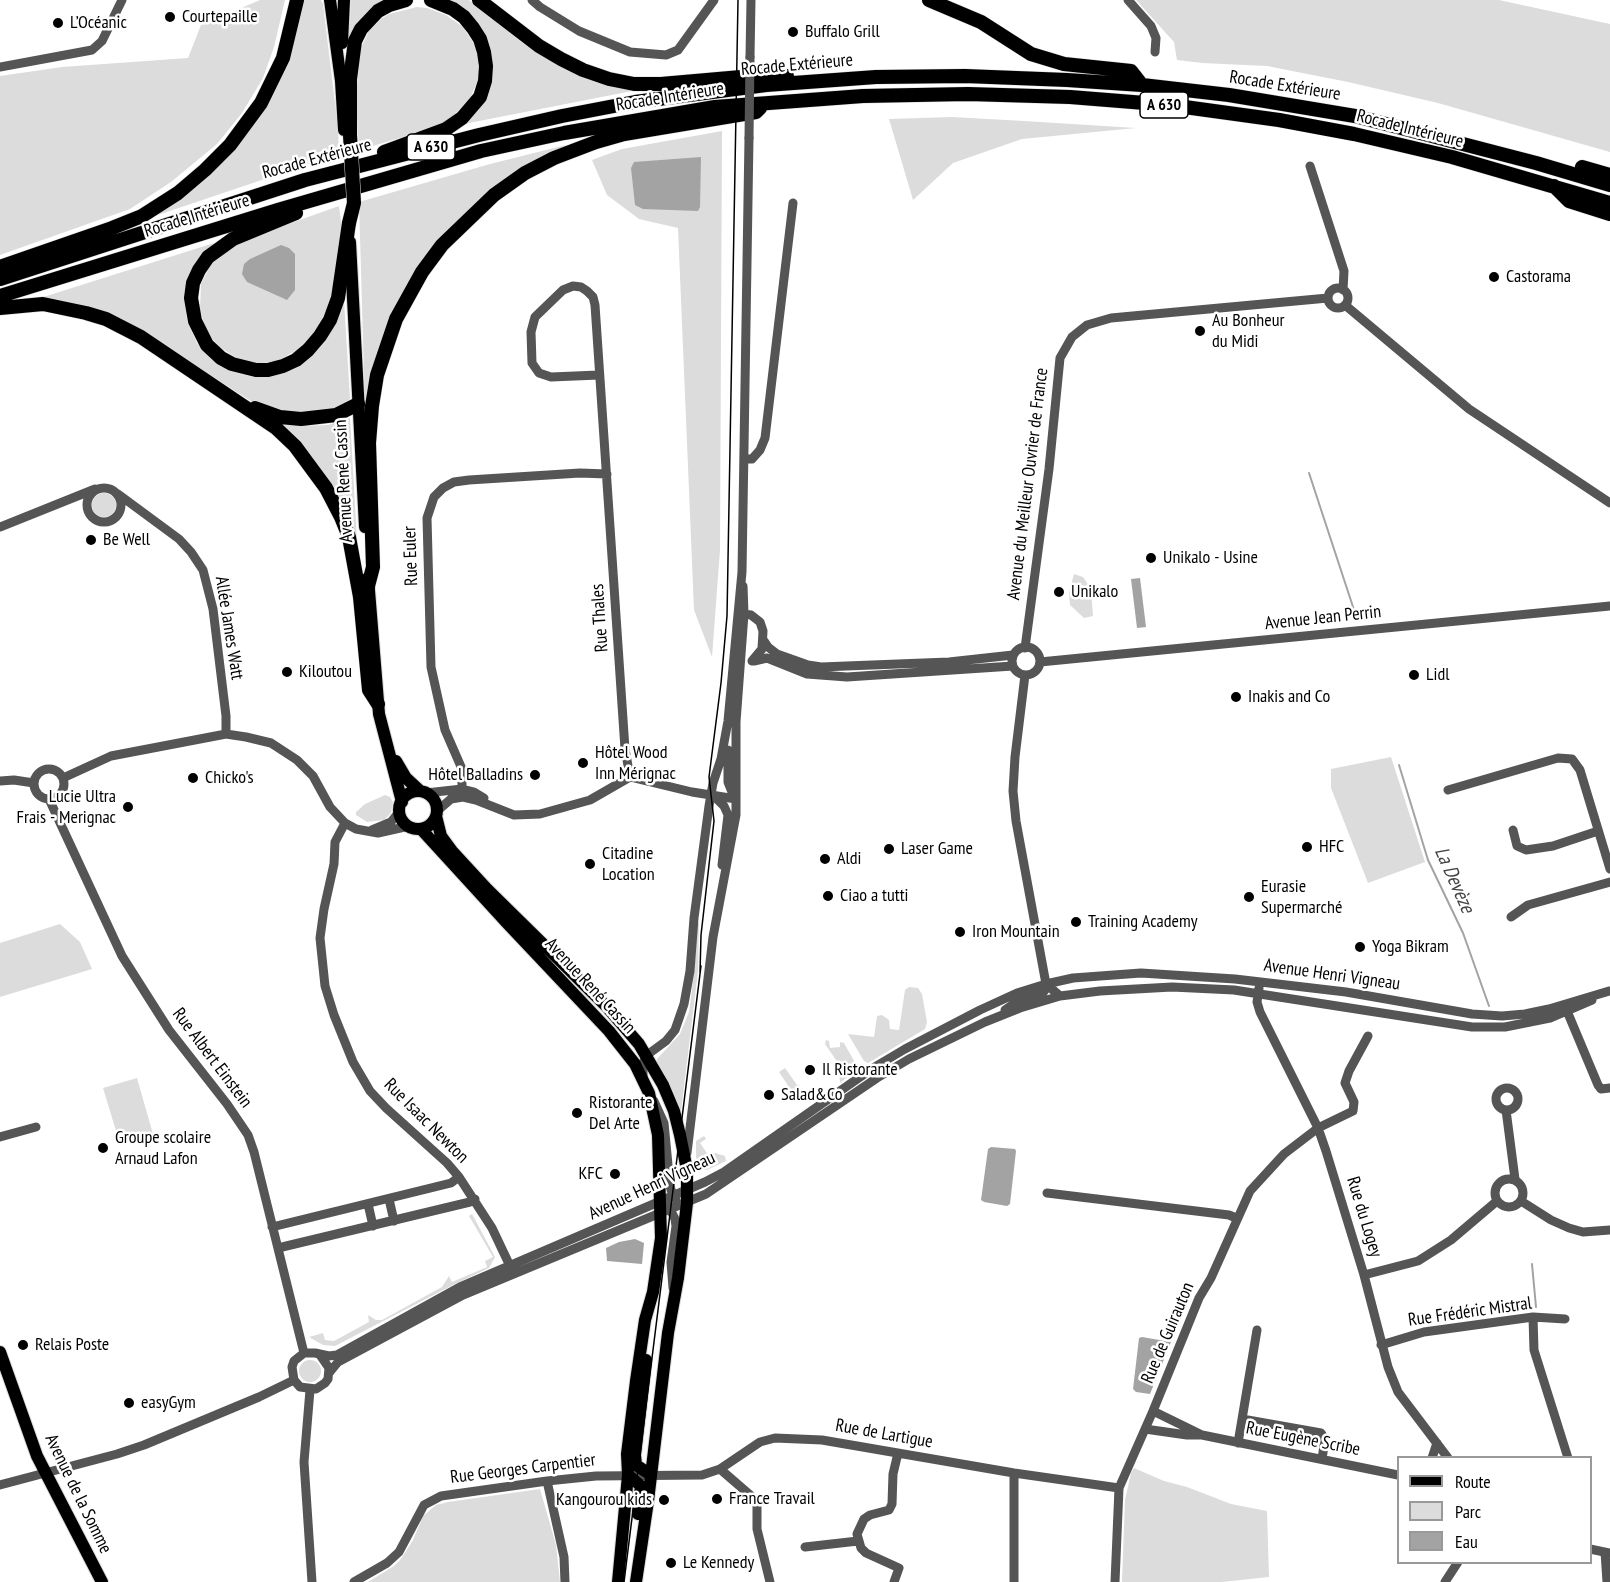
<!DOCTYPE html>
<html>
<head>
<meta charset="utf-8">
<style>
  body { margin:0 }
  #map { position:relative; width:1610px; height:1582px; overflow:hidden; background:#fff; font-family:"PT Sans Narrow",sans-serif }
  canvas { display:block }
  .legend { position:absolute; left:1397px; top:1456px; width:195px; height:108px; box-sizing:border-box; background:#fff; border:2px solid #999; margin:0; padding:8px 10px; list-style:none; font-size:18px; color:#000 }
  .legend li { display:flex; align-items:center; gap:12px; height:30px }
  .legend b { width:30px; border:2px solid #999 }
</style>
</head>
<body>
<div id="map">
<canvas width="1610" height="1582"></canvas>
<ul class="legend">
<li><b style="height:8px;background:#000"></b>Route</li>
<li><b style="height:16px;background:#dcdcdc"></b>Parc</li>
<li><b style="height:16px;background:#a3a3a3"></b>Eau</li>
</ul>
</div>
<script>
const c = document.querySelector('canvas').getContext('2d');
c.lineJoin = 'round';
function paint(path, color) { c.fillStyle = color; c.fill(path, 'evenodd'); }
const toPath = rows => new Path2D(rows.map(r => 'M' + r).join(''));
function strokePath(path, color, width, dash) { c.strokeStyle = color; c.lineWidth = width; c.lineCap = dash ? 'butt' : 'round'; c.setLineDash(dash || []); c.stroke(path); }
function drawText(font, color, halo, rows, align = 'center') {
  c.font = font + ' "PT Sans Narrow",sans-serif'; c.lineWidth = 5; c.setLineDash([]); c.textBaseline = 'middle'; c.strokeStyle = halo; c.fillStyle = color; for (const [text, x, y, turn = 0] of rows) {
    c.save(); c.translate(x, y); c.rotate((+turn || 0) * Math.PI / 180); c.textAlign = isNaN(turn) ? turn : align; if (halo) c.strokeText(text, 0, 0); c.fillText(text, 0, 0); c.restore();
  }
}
paint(toPath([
  [260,0,285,0,274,47,263,78,242,113,217,144,171,182,130,209,0,255,0,76,62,67,188,58,201,25],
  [304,0,321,0,323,4,338,128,339,154,149,218,218,165,247,133,270,99,289,63],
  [351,0,386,0,370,9,359,21,349,38],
  [447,0,469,0,525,45,574,72,633,88,632,91,464,124,481,105,490,88,492,69],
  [1136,0,1499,0,1610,24,1610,152,1438,103,1348,82,1267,66,1202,63,1177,60,1174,42],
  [417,7,427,8,446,15,463,27,474,44,478,56,479,78,470,98,452,117,434,128,359,150,356,99,360,50,369,31,381,19,389,14],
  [952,117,1024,121,1136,128,1022,139,953,163,913,200,889,119],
  [722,131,720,550,712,657,694,610,678,228,639,219,607,195,592,160,622,149],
  [566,145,537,160,416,270,395,306,377,352,365,408,359,202,490,164],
  [339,206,342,230,339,267,330,302,316,331,297,350,277,361,253,364,233,356,217,345,206,330,200,309,201,284,212,262,233,246,266,232],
  [214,243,200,257,189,276,185,298,187,321,197,343,212,360,231,371,253,377,273,375,294,369,310,357,334,327,344,300,350,399,339,409,301,413,277,411,254,403,151,337,34,300],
  [350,418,358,559,349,526,278,423,303,426,328,425],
  '92 505a12 12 0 1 1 24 0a12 12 0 1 1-24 0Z',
  [1074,574,1083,577,1091,589,1093,616,1084,618,1070,605,1069,592],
  [1391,757,1425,862,1368,883,1331,788,1331,769],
  [385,795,390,797,393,802,391,813,384,820,367,822,356,815,356,812,365,804],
  [696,922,699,923,698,971,680,1120,672,1096,674,1093,657,1064,657,1059,680,1034,689,1012,695,964],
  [60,924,80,942,92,969,0,997,0,943],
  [909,987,918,988,922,994,927,1022,925,1029,868,1063,864,1061,848,1034,874,1037,877,1016,882,1015,889,1020,890,1029,899,1030,905,990],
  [826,1040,829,1041,830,1048,840,1047,840,1042,844,1043,858,1068,840,1083,839,1069,834,1062,836,1060,825,1044],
  [785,1068,797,1085,799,1085,804,1092,813,1087,816,1092,803,1099,797,1099,779,1072],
  [137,1078,153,1134,120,1144,103,1088],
  [704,1136,706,1139,700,1143,709,1156,715,1153,725,1156,726,1161,707,1170,699,1170,696,1165,696,1141],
  [472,1214,495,1257,489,1268,453,1285,335,1346,323,1345,309,1337,323,1333,325,1340,334,1341,369,1322,368,1315,376,1320,382,1320,442,1287,449,1276,452,1282,487,1267,485,1261,493,1257,469,1216],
  '299 1371a11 11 0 1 1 22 0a11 11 0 1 1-22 0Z',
  [1134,1468,1164,1481,1187,1487,1231,1504,1267,1511,1269,1577,1222,1582,1122,1582,1125,1500,1131,1473],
  [540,1489,556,1545,560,1582,368,1582,394,1566,401,1559,413,1540,423,1516,436,1505,448,1502]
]), '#dcdcdc');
paint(toPath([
  [701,157,700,207,698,211,643,209,635,205,631,168,634,162],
  [281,245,289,248,295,254,295,290,287,300,247,282,242,274,244,264,250,259],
  [1140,578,1146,627,1137,628,1131,579],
  [991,1147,1015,1149,1016,1151,1010,1204,1007,1206,984,1202,981,1200,988,1149],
  [635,1239,644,1243,642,1264,607,1261,606,1248,619,1242],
  [1142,1337,1171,1342,1150,1394,1136,1392,1133,1389,1139,1338]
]), '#a3a3a3');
strokePath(toPath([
  [1309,473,1356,616],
  [1399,765,1428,860,1463,933,1489,1006],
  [1532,1264,1536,1307]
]), '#a3a3a3', 2);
const major = toPath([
  [330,0,341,81,344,130],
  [342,43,344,0],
  [350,242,365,527],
  [368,578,379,714,402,802],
  [396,761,406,778,420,791],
  '399 810a19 19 0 1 1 38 0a19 19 0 1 1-38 0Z',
  [436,816,441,836,452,851,487,889,607,1007,639,1044,663,1085,674,1111,680,1135,687,1170,687,1203,678,1278,668,1333,648,1501,636,1582],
  [421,829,507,923,609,1031,635,1064,649,1093,658,1135,661,1238,653,1292,645,1320,636,1381,627,1454,628,1475,618,1582],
  [0,1352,37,1456,102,1582],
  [646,1360,635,1455,636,1465,651,1475],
  [628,1475,641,1486,638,1514]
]);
const highway = toPath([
  [479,0,539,46,561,59,583,70,609,79,634,84,661,84,764,75,787,76],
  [929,0,981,22,1031,54,1064,64,1131,71,1142,85],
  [350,135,350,79,355,41,361,29,378,11,389,5,406,0],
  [384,152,446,129,462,118,480,97,485,81,486,66,484,52,480,39,473,28,464,17,453,9,431,0],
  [1582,167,1610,175],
  [1554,186,1569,201,1610,214],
  [296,213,233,239,208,257,199,270,193,283,191,298,195,321,207,345,221,358,232,364,256,370,268,370,283,366,296,360,308,350,320,336,330,320,338,298,349,223],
  [0,267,112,228,142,216,178,193,205,170,230,145,261,103,283,58,297,0],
  [0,279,305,180,479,135,562,116,635,102,766,85,876,77,965,76,1067,80,1142,85,1229,95,1355,116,1536,163,1610,185],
  [0,296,278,210,481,151,564,133,715,107,863,96,968,94,1070,97,1170,105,1279,120,1354,134,1452,157,1610,203],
  [0,308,43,304,86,313,106,319,141,337,276,428,295,446,326,488,341,517,349,537,360,597,369,690,378,704],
  [255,408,280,417,301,419,336,415,358,404],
  [368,586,373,567,369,443,372,406,377,375,396,319,422,272,442,245,494,195,525,173,554,158,596,142,624,134,756,112,760,108]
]);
strokePath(major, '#dbdbdb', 14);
strokePath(highway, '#dbdbdb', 15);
strokePath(toPath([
  [532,0,540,7,579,31,630,52,666,55,678,50,714,0],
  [1128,0,1151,26,1156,38,1155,52],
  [750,57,751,0],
  [0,67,92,50,102,41,122,0],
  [1310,166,1344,271,1343,290],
  '1328 298a10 10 0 1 1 20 0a10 10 0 1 1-20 0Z',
  [1345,305,1469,409,1610,503],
  [599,375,551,377,539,373,532,363,531,332,535,317,563,290,573,286,581,287,587,291,593,297,595,305,625,749,630,777,692,792,736,799],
  [744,459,752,459,760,450,765,438,793,203],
  '87 505a17 17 0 1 1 34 0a17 17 0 1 1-34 0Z',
  [118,494,179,539,191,552,203,570,213,609,226,716,226,734],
  [0,527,95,489],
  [744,614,751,615,760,622,763,631,762,649,752,661],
  [764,641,768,647,777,654,808,665,821,667,949,662,1013,655],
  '1012 661a14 14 0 1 1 28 0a14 14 0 1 1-28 0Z',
  [1025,648,1049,469,1060,358,1072,337,1087,325,1111,318,1328,298],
  [754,661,767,658,807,674,847,677,1013,666],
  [1040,662,1610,606],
  [1025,675,1015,757,1013,791,1016,821,1046,984,1060,996],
  [728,750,728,782,734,797],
  '34 784a15 15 0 1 1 30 0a15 15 0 1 1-30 0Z',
  [63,778,111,756,226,734,246,737,271,743,297,760,313,776,330,807,345,823,356,829,378,833,409,826],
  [0,781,14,780,34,783],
  [462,789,462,769,445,730,431,667,427,518,434,497,443,488,454,482,469,480,580,473,607,474],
  [1448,790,1558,758,1572,759,1580,770,1610,869],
  [426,793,462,789,474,792,484,798],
  [715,797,724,806,728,815,722,865],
  [49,799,122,956,169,1030,227,1104,248,1135,254,1152,304,1353],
  [437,811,451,799,463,797,476,800,514,815,540,814,590,800,630,777],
  [345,823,335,842,334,864,324,909,320,938,325,986,334,1015,353,1062,370,1091,386,1108,447,1163,459,1177,492,1228,510,1266],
  [372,830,391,822,399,812],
  [1513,830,1517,846,1526,850,1553,846,1598,831],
  [1511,917,1528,905,1610,882],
  [1259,988,1257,1002,1260,1012,1318,1128,1326,1151,1364,1275,1388,1367,1398,1392,1448,1458],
  [1005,1010,1018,1001,1042,994,1045,990,1046,984],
  [1567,1011,1598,1085,1601,1089,1610,1088],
  [643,1077,643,1063,647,1055,666,1041,675,1030,684,1004,690,971,694,918,709,806,713,783,721,759,728,721,742,572,749,138],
  '1496 1099a11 11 0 1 1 22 0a11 11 0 1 1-22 0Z',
  [654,1101,664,1123,670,1186,673,1196,676,1200],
  [1506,1110,1515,1179],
  [0,1137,36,1127],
  [687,1153,713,937,736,815,736,722,744,614,743,586],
  '1495 1193a14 14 0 1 1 28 0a14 14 0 1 1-28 0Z',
  [1047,1193,1229,1215,1236,1218],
  [389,1199,394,1221],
  [1521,1201,1551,1220,1569,1228,1583,1232,1610,1230],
  [368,1204,373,1226],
  [668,1205,675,1219,676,1226,671,1262,673,1288],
  [272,1227,451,1183,459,1177],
  [278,1248,470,1202,475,1199],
  [1364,1275,1418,1261,1451,1240,1497,1201],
  [1533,1317,1534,1350,1568,1458],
  [1381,1345,1424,1332,1533,1317,1565,1319],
  [320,1355,329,1368,328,1379,325,1383,316,1389,300,1387,294,1380,292,1367,294,1361,304,1353,315,1353,329,1356,337,1355,460,1287,705,1182,724,1172,873,1068,905,1049,980,1010,1017,993,1046,984,1073,978,1141,973,1235,979,1346,992,1472,1014,1502,1016,1525,1014,1549,1009,1609,991],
  [329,1373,338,1362,463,1295,706,1194,877,1078,909,1059,985,1022,1020,1008,1060,996,1100,991,1172,987,1234,990,1472,1027,1505,1027,1550,1018,1592,1000],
  [310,1390,304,1462,312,1582],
  [1242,1419,1321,1433,1325,1439,1322,1459],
  [1145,1429,1187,1435,1202,1435,1153,1411],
  [1202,1435,1398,1475],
  [1238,1443,1257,1330],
  [1432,1458,1437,1443],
  [720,1469,757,1501,757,1529,770,1582],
  [1014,1473,1014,1582],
  [547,1481,564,1557,565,1582],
  [0,1485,117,1454,144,1445,259,1397,294,1380],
  [805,1547,858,1541],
  [1590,1549,1609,1553],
  [1605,1552,1607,1582],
  [354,1582,387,1563,399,1552,424,1505,441,1496,547,1481,596,1476,702,1475,720,1469,760,1442,775,1438,822,1440,1014,1473,1119,1488],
  [894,1582,899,1568,866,1553,861,1548,857,1534,864,1519,870,1515,889,1510,892,1504,893,1474,898,1453],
  [1115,1582,1119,1488,1153,1411,1199,1298,1211,1278,1250,1191,1284,1154,1318,1128,1353,1111,1354,1102,1345,1083,1349,1071,1368,1036],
  [1445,1582,1458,1562]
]), '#555', 9);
strokePath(major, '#000', 12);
strokePath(highway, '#000', 14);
strokePath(toPath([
  [700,973,701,935,714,821,709,777,721,683,727,616,738,0],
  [624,1582,701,966]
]), '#000', 1.5);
const highwayBridge = toPath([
  [349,223,354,203,350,135]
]);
strokePath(highwayBridge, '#dbdbdb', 15, []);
strokePath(toPath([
  [749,138,750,57]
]), '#555', 9);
strokePath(highwayBridge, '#000', 14);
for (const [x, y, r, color] of [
  [170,17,6,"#000"],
  [58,23,6,"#000"],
  [793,32,6,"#000"],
  [1494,277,6,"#000"],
  [1200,331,6,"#000"],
  [91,540,6,"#000"],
  [1151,558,6,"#000"],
  [1059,592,6,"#000"],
  [287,672,6,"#000"],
  [1414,675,6,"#000"],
  [1236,697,6,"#000"],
  [583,763,6,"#000"],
  [535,775,6,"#000"],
  [193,778,6,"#000"],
  [128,807,6,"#000"],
  [1307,847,6,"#000"],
  [889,849,6,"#000"],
  [825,859,6,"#000"],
  [590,864,6,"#000"],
  [828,896,6,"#000"],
  [1249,897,6,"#000"],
  [1076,922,6,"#000"],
  [960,932,6,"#000"],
  [1360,947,6,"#000"],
  [810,1070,6,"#000"],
  [769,1095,6,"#000"],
  [577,1113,6,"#000"],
  [103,1148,6,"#000"],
  [615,1174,6,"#000"],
  [23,1345,6,"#000"],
  [129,1403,6,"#000"],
  [717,1499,6,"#000"],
  [664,1500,6,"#000"],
  [671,1563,6,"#000"]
]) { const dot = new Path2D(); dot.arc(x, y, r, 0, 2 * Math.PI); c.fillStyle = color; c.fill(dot); strokePath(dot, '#fff', 2); }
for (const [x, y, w] of [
  [1164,105,48],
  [431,147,48]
]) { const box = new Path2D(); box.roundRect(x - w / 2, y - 13, w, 26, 4.5); c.fillStyle = '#fff'; c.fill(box); strokePath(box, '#000', 1.5); }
drawText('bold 16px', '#000', null, [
  ["A 630",1164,105],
  ["A 630",431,147]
]);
drawText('18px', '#000', '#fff', [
  ["Courtepaille",182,17],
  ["L’Océanic",70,23],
  ["Buffalo Grill",805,32],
  ["Castorama",1506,277],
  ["Au Bonheur",1212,321],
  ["du Midi",1212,342],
  ["Be Well",103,540],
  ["Unikalo - Usine",1163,558],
  ["Unikalo",1071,592],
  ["Kiloutou",299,672],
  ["Lidl",1426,675],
  ["Inakis and Co",1248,697],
  ["Hôtel Wood",595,753],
  ["Inn Mérignac",595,774],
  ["Hôtel Balladins",523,775,"right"],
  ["Chicko's",205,778],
  ["Lucie Ultra",116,797,"right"],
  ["Frais - Merignac",116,818,"right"],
  ["HFC",1319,847],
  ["Laser Game",901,849],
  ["Citadine",602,854],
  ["Location",602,875],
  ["Aldi",837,859],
  ["Eurasie",1261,887],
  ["Supermarché",1261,908],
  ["Ciao a tutti",840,896],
  ["Training Academy",1088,922],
  ["Iron Mountain",972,932],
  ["Yoga Bikram",1372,947],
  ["Il Ristorante",822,1070],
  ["Salad&Co",781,1095],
  ["Ristorante",589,1103],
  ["Del Arte",589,1124],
  ["Groupe scolaire",115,1138],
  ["Arnaud Lafon",115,1159],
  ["KFC",603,1174,"right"],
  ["Relais Poste",35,1345],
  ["easyGym",141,1403],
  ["France Travail",729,1499],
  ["Kangourou kids",652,1500,"right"],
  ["Le Kennedy",683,1563]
], 'left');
drawText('18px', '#000', '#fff', [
  ["Rocade Extérieure",797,65,-5],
  ["Rocade Extérieure",1285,86,9],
  ["Rocade Intérieure",670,97,-9],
  ["Rocade Intérieure",1410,129,14],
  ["Rocade Extérieure",317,159,-15],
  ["Rocade Intérieure",197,216,-17],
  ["Avenue René Cassin",344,481,-93],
  ["Avenue du Meilleur Ouvrier de France",1028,484,-83],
  ["Rue Euler",411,556,-92],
  ["Rue Thales",600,618,-94],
  ["Avenue Jean Perrin",1323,618,-6],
  ["Allée James Watt",229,628,81],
  ["Avenue Henri Vigneau",1332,975,8],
  ["Avenue René Cassin",590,986,47],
  ["Rue Albert Einstein",212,1058,53],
  ["Rue Isaac Newton",426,1121,45],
  ["Avenue Henri Vigneau",652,1186,-25],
  ["Rue du Logey",1364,1217,73],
  ["Rue Frédéric Mistral",1470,1312,-8],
  ["Rue de Guirauton",1168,1333,-67],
  ["Rue de Lartigue",884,1434,10],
  ["Rue Eugène Scribe",1303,1439,11],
  ["Rue Georges Carpentier",523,1469,-7],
  ["Avenue de la Somme",78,1494,64]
]);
drawText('italic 20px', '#444', '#fff', [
  ["La Devèze",1454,880,66]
]);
</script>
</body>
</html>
